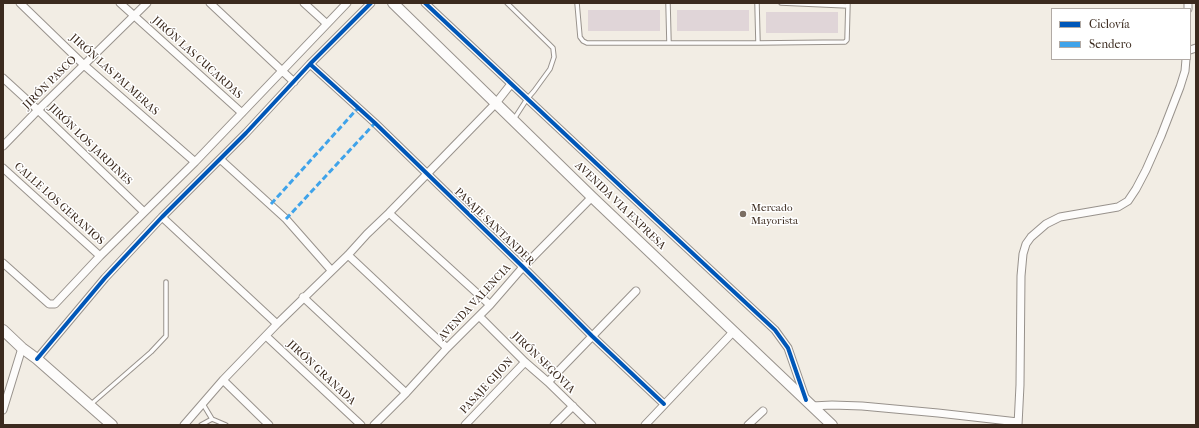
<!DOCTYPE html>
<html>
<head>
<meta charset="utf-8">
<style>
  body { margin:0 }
  #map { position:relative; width:1199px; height:428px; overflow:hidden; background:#f2ede4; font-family:"IM FELL French Canon",serif }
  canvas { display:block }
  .frame { position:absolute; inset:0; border:4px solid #3b2a1e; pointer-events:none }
  .legend { position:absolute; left:1051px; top:8px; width:140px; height:52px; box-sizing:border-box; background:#fff; border:1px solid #b1aaa5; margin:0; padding:5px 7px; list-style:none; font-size:12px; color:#3b2a1e }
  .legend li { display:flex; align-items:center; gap:8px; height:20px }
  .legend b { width:20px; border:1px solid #b1aaa5 }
</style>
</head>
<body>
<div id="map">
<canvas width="1199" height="428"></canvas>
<div class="frame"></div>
<ul class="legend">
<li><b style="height:5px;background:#0057b8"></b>Ciclovía</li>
<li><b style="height:5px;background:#3fa3ea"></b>Sendero</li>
</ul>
</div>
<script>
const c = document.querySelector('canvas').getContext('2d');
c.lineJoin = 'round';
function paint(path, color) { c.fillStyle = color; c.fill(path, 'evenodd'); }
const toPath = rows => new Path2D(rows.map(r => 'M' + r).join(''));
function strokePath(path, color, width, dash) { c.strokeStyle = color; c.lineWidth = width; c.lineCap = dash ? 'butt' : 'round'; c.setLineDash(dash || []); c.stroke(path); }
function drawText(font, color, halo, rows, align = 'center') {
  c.font = font + ' "IM FELL French Canon",serif'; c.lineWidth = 3; c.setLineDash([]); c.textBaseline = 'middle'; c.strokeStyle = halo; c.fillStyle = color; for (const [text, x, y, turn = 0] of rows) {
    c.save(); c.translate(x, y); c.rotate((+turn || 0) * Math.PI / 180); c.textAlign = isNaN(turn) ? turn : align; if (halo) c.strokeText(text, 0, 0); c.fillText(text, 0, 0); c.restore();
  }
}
paint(toPath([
  [588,10,660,10,660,31,588,31],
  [677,10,749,10,749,31,677,31],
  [766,12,838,12,838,33,766,33]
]), '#e0d5d8');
const lane = toPath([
  [507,3,548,43,553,48,554,57,550,69,534,91,527,99,514,119],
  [577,3,580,37,583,41,587,43,758,43,845,42,847,40,848,3],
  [668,3,669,43],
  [757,3,758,43],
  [781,3,848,6],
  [203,404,212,419],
  [90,405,151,352,166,336,166,282],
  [201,425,212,419,226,425]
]);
const street = toPath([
  [20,3,84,65,195,162],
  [120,3,242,113],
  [210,3,294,82],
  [304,3,327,24],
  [425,3,630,195,775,330,788,348,806,400],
  [1188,9,1188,3],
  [1190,50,1196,48],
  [310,64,375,123,523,267,592,336,664,404],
  [3,78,38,110,144,212],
  [3,146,38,110,147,3],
  [220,159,286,219,331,270],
  [3,168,100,256],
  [389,213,490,305],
  [162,217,277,324],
  [348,255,447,348],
  [3,263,49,304,55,304,100,256,195,162,347,3],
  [303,297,406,393],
  [479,316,525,362,548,382,592,425],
  [266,336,361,425],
  [37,359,105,278,162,217,246,133,310,64,371,3],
  [223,380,269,425],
  [548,382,636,291],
  [812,406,832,405,862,406,938,413,1018,422],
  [3,410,22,348],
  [184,425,223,380,277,324,348,255,367,234,389,213,496,103,511,84],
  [374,425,406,393,447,348,490,305,523,267,592,197],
  [465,425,525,362],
  [554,425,573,406],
  [645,425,734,331],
  [748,425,763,411],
  [1018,425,1020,385,1021,276,1023,254,1026,244,1031,237,1046,224,1060,217,1118,207,1128,201,1136,189,1146,170,1161,136,1180,87,1185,71,1186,59]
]);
const secondary = toPath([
  [393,3,592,197,832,425],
  [3,330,22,348,37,359,112,425]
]);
strokePath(lane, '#98928c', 5.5);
strokePath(street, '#98928c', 9);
strokePath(secondary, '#98928c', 12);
strokePath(lane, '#fdfcfb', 3.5);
strokePath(street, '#fdfcfb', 7);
strokePath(secondary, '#fdfcfb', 10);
strokePath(toPath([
  [271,204,358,108],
  [286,219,375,123]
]), '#3fa3ea', 3, [6, 3]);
strokePath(toPath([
  [425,3,630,195,775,330,788,348,806,400],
  [310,64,375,123,523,267,592,336,664,404],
  [37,359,105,278,162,217,246,133,310,64,371,3]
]), '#0057b8', 4);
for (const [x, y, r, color] of [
  [743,214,4,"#7b6e63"]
]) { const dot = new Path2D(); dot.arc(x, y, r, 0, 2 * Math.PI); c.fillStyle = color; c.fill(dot); strokePath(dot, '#fff', 1.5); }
drawText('11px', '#3b2a1e', '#fff', [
  ["JIRÓN LAS CUCARDAS",197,58,42],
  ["JIRÓN LAS PALMERAS",114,75,42],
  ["JIRÓN PASCO",50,83,-45],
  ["JIRÓN LOS JARDINES",90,145,44],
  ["CALLE LOS GERANIOS",59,204,42],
  ["AVENIDA VIA EXPRESA",620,206,44],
  ["PASAJE SANTANDER",494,227,44],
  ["AVENDA VALENCIA",475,303,-47],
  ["JIRÓN SEGOVIA",543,363,44],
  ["JIRÓN GRANADA",321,373,43],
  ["PASAJE GIJON",487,386,-47]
]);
drawText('11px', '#3b2a1e', '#fff', [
  ["Mercado",751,208],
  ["Mayorista",751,221]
], 'left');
</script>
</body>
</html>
